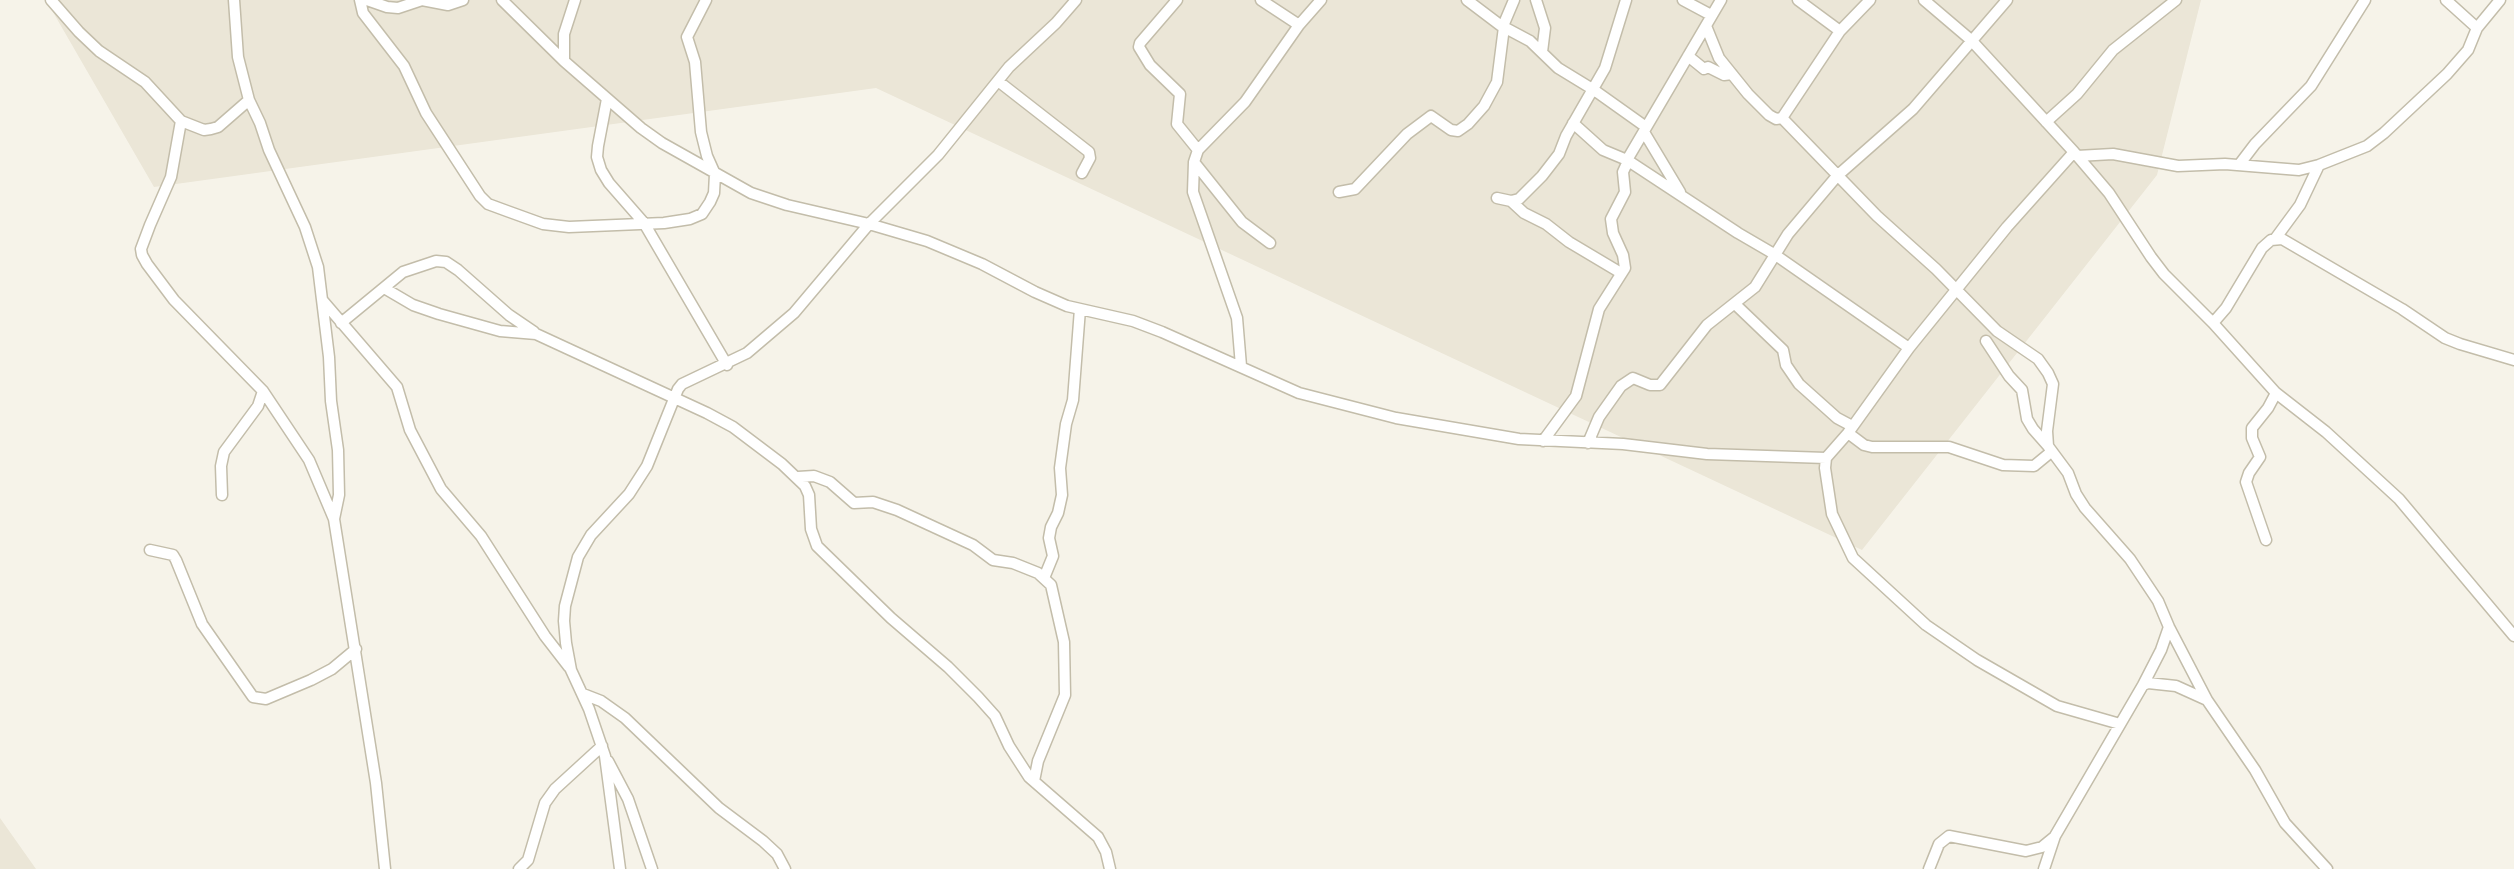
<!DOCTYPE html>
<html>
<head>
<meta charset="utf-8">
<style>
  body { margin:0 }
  canvas { display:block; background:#f6f3e9 }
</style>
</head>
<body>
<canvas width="2514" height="869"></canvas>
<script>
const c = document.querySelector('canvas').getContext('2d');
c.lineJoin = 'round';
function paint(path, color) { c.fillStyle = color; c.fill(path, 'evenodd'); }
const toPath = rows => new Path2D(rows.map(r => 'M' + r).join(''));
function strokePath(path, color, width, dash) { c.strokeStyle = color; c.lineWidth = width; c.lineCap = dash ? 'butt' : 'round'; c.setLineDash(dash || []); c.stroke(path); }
paint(toPath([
  [46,0,2201,0,2157,175,1862,550,876,88,154,187],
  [0,818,36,869,0,869]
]), '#ebe6d7');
const minor = toPath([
  [51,0,79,32,99,51,145,82,181,121,171,177,150,225,141,249,142,255,147,264,174,300,263,391,309,460,334,519,376,783,385,869],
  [234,0,238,57,249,100,260,123,269,150,305,227,318,267,329,357,331,401,338,450,339,495,334,519],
  [360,0,363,13,404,66,426,113,480,196,488,204,507,211,543,224,569,227,664,223,690,219,702,214,710,202,714,193,715,174,707,156,701,132,695,62,687,37,706,0],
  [367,0,387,7,398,8,422,0],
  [422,0,448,5,463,0],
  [502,0,564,61,641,128,662,143,751,193,787,205,869,224,927,241,982,264,1035,292,1067,306,1133,321,1162,332,1299,393,1396,418,1519,439,1623,444,1707,454,1826,458],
  [1177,0,1140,43,1139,47,1150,65,1180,94,1177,124,1198,150],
  [1261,0,1299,25],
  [1467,0,1500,25,1530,41,1558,68,1594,90,1646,127],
  [1536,0,1545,28,1542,52],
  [1683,0,1711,15],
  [1798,0,1840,31],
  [1870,0,1840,31,1782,118,1877,216,1936,269,1997,331,2038,359,2048,373,2053,384,2047,431,2048,446,2068,473,2076,494,2085,508,2130,559,2158,601,2169,627,2207,700,2255,770,2285,823,2327,869],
  [1924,0,1971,40,2074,152,2109,193,2151,257,2164,274,2213,323,2276,393,2326,432,2399,499,2514,636],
  [2446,0,2477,28,2500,0],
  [1503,26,1514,0],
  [1706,26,1719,58,1748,94,1769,115,1776,119,1782,118],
  [1688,56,1704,69,1708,67,1724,75,1732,74],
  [564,61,564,34,575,0],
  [998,81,1089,152,1090,158,1082,173],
  [607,99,598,146,597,157,601,170,609,183,644,223,727,365],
  [181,121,204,130,211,129,218,127,249,100],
  [2046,122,2077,94,2113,50,2176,0],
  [1573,123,1603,150,1627,160,1738,233,1774,254,1909,348],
  [1644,132,1680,192],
  [2074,152,2007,227,1909,348,1848,433,1826,458,1825,468,1832,514,1853,558,1926,625,1977,660,2057,706,2120,724],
  [2077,156,2113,154,2178,166,2225,164,2299,170,2319,165,2367,146,2384,133,2447,74,2468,50,2477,28],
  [1627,160,1721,0],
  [1194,162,1242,222,1270,243],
  [2239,165,2255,144,2311,86,2365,0],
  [1339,192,1355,189,1407,134,1431,116,1451,130,1458,131,1468,124,1484,106,1497,82,1504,27],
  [1497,198,1511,201,1519,199,1542,176,1559,154,1566,136,1605,68,1626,0],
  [1511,201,1524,213,1546,224,1569,242,1621,273],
  [2275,239,2300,205,2319,165],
  [384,288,413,305,439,314,500,331,536,334,707,413,733,427,782,464,805,486,809,495,811,529,817,546,891,618,948,667,978,697,995,716,1009,746,1029,777,1098,837,1106,852,1110,869],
  [323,301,397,387,410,430,441,489,481,536,545,636,569,667],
  [1736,305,1783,350,1786,365,1799,384,1837,418,1852,426],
  [341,323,403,272,436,261,446,262,458,270,509,315,534,332],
  [2213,323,2226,308,2262,248,2271,240,2282,239,2402,309,2445,338,2460,344,2514,360],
  [1986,341,2009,376,2022,390,2027,419,2033,429,2048,446],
  [1241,366,1237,318,1193,192,1194,162,1198,150,1245,102,1299,25,1321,0],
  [1848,433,1864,445,1872,447,1949,447,2003,465,2034,466,2051,452],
  [1543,441,1576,396,1599,309,1625,268,1623,255,1613,233,1611,219,1625,192,1623,172,1628,161],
  [1588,443,1599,417,1621,386,1633,378,1650,385,1660,385,1707,325,1755,287,1788,234,1837,176,1913,109,2007,0],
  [798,477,814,476,830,482,854,503,873,502,897,510,973,545,993,560,1013,563,1038,573,1051,585,1064,642,1065,695,1038,761,1034,781],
  [222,495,221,466,224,452,258,406,263,391],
  [2266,540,2246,482,2249,473,2260,457,2252,438,2252,428,2268,408,2276,393],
  [150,550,173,555,176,560,202,624,253,697,266,699,311,680,332,669,356,649],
  [1044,578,1053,556,1049,538,1051,527,1058,513,1062,495,1060,468,1066,424,1073,400,1080,309],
  [2143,685,2148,683,2176,686,2207,700],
  [583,694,601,701,625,718,719,808,763,841,777,854,785,869],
  [608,761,628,799,652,869],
  [519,869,528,860,545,803,555,789,602,746],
  [620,869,605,756,589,709,571,670,566,643,564,621,565,606,578,557,591,535,629,494,647,466,678,389,682,384,747,353,794,313,869,224,938,155,1009,67,1056,23,1076,0],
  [1929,869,1939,844,1949,836,2026,851,2042,847,2053,838],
  [2044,869,2055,836,2143,685,2161,650,2169,627]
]);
strokePath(minor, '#c3bdaa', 13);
strokePath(minor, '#fff', 10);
</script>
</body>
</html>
